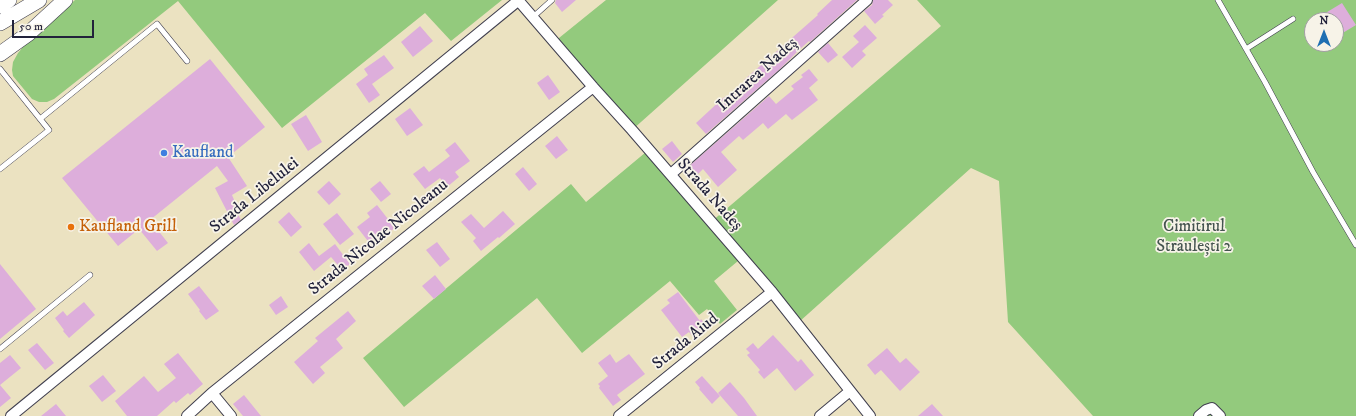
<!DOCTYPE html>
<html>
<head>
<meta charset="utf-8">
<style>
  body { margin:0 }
  #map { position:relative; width:1356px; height:416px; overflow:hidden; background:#ebe2c1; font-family:"IM FELL DW Pica",serif }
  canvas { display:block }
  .north { position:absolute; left:1304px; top:12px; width:40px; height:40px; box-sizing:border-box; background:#f7f3e8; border:1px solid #a29fa3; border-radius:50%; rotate:0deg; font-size:11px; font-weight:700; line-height:16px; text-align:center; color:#22223b }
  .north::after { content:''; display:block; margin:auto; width:14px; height:18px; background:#1f6fb2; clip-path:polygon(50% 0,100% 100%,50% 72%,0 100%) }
  .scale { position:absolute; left:12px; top:20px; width:82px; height:18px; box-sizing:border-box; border:2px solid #22223b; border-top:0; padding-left:5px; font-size:12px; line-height:14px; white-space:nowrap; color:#22223b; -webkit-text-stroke:3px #f7f3e8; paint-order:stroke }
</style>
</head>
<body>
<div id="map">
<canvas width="1356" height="416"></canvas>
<div class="north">N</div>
<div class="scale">50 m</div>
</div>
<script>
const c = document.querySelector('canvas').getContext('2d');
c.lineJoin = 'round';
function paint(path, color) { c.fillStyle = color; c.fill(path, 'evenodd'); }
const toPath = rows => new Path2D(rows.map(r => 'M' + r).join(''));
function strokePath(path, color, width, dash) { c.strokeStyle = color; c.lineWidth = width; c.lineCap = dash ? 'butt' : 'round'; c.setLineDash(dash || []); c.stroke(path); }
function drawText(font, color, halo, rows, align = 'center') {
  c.font = font + ' "IM FELL DW Pica",serif'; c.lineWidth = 3.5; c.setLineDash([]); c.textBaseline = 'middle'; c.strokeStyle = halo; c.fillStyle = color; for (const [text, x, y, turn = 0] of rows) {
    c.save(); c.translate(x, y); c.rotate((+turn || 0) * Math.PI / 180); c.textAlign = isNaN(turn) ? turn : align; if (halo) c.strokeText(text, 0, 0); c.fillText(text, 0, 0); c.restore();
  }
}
paint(toPath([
  [75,0,502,0,451,41,425,13,282,128,178,1,54,99,47,102,39,102,32,99,13,76,12,70,13,62,18,53,23,47],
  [606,0,778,0,632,130,554,42],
  [917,0,1356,0,1356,416,1093,416,1008,322,999,181,971,168,799,322,711,222,941,26],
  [1312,20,1336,20,1336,44,1312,44],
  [646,152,738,261,714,281,737,310,720,324,707,309,699,315,670,281,582,353,537,298,404,407,363,358,571,184,586,202]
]), '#93ca7d');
paint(toPath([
  [556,0,576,0,562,12,555,3],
  [832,0,857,0,810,42,809,41,800,49,780,69,706,134,696,123,723,98,728,95,729,96,746,81,744,80,818,15,817,14],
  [873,0,888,0,893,5,882,15,884,16,875,24,864,11,872,5],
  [1342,3,1356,25,1336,37,1336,20,1314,20],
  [865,25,877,38,862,51,866,55,852,68,842,57,859,42,853,36],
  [420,26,433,41,413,57,401,42],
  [828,43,838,55,828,63,818,52],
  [384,55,394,68,372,84,380,95,369,103,356,84,368,75,364,69],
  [210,59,265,127,228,157,247,186,232,195,235,202,232,203,241,220,234,225,215,188,228,181,217,166,150,220,168,243,157,251,139,229,118,246,62,178],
  [809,69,818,80,809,88,818,100,792,120,786,114,768,129,763,123,743,140,739,136,721,152,737,170,718,187,703,169,696,176,688,167,769,96,776,104,794,89,791,86,803,77,801,75],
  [548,75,560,92,549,100,537,83],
  [410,108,423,125,407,136,395,119],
  [306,115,322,142,308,151,291,124],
  [557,136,568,150,556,159,545,146],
  [672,141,682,154,673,162,662,149],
  [455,142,470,161,455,172,459,177,447,187,440,178,425,189,413,174,424,166,429,172,450,156,445,150],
  [523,167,537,184,529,191,515,174],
  [329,181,341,194,329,205,317,192],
  [380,181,391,194,381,202,370,189],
  [377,205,395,228,371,245,357,227,370,217,367,213],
  [503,211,515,224,499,238,498,237,481,251,473,241,476,238,461,222,471,214,484,228],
  [289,212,302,227,291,237,278,222],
  [337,213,354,234,340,245,323,224],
  [437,242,450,259,440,267,426,250],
  [309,243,319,256,335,244,350,264,342,270,331,257,314,271,299,252],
  [0,264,36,309,0,339],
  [435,275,446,289,434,299,422,286],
  [199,286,219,311,206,320,199,311,200,310,188,294],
  [678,292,700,321,701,319,709,329,695,340,689,332,682,337,661,310,670,303,667,300],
  [281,296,288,307,276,315,269,305],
  [84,302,95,315,69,338,63,331,64,330,55,318,63,311,67,316],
  [348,311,356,321,336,339,343,348,320,367,325,373,313,384,294,362,318,341,315,338],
  [773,335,798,362,801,359,814,375,795,391,777,368,764,379,758,372,760,370,747,355,750,353,746,349,753,343,758,349],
  [37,343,54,363,45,370,28,350],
  [887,348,900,363,906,358,920,372,900,391,881,370,875,375,867,365],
  [178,353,203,384,190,395,188,393,176,403,174,401,157,416,127,416,115,401,144,376,158,392,176,378,164,364],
  [610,354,616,363,629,354,645,374,617,395,621,400,613,406,599,388,600,386,598,384,608,376,598,363],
  [10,355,21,368,0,385,11,398,0,407,0,363],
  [103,375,116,391,102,402,89,386],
  [702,376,720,396,712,404,699,389,700,388,695,382],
  [730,382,744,398,757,416,738,416,718,393],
  [244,395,261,416,243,416,233,404],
  [56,404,66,416,41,416],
  [932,404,943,416,918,416]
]), '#ddaedb');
const service = toPath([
  [1218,0,1265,82,1313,172,1356,245],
  [533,17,552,0],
  [1246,49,1293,19],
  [0,69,49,130,0,169],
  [40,119,157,24,187,61],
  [0,349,90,275]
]);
const minor = toPath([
  [518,0,593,87,632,130,772,292,870,416],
  [671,174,867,0],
  [212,393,231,416],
  [11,416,519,0],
  [187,416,212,393,593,87],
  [619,416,772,292],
  [820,416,850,391],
  [1199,416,1206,410,1212,408,1220,416]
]);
const primary = toPath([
  [0,6,9,0],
  [0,23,39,0],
  [0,54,28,34,65,0]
]);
strokePath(service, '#403f4f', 6);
strokePath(minor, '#403f4f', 12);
strokePath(primary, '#403f4f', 16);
strokePath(service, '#fff', 5);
strokePath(minor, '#fff', 10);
strokePath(primary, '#fff', 15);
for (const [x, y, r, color] of [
  [164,153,4,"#3f7fe0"],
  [71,227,4,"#e8710a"]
]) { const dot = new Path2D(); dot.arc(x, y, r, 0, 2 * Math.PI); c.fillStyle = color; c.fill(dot); strokePath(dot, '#f7f3e8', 1.5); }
drawText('17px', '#22223b', '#f7f3e8', [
  ["Intrarea Nadeș",758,75,-42],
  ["Strada Nadeș",709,195,49],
  ["Strada Libelulei",255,196,-39],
  ["Strada Nicolae Nicoleanu",379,238,-39],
  ["Strada Aiud",686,342,-39]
]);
drawText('17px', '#366cbe', '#f7f3e8', [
  ["Kaufland",172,153]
], 'left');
drawText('17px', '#c56008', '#f7f3e8', [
  ["Kaufland Grill",79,227]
], 'left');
drawText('17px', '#44544f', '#f7f3e8', [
  ["Cimitirul",1194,227],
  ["Străulești 2",1194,247]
]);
</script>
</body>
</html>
